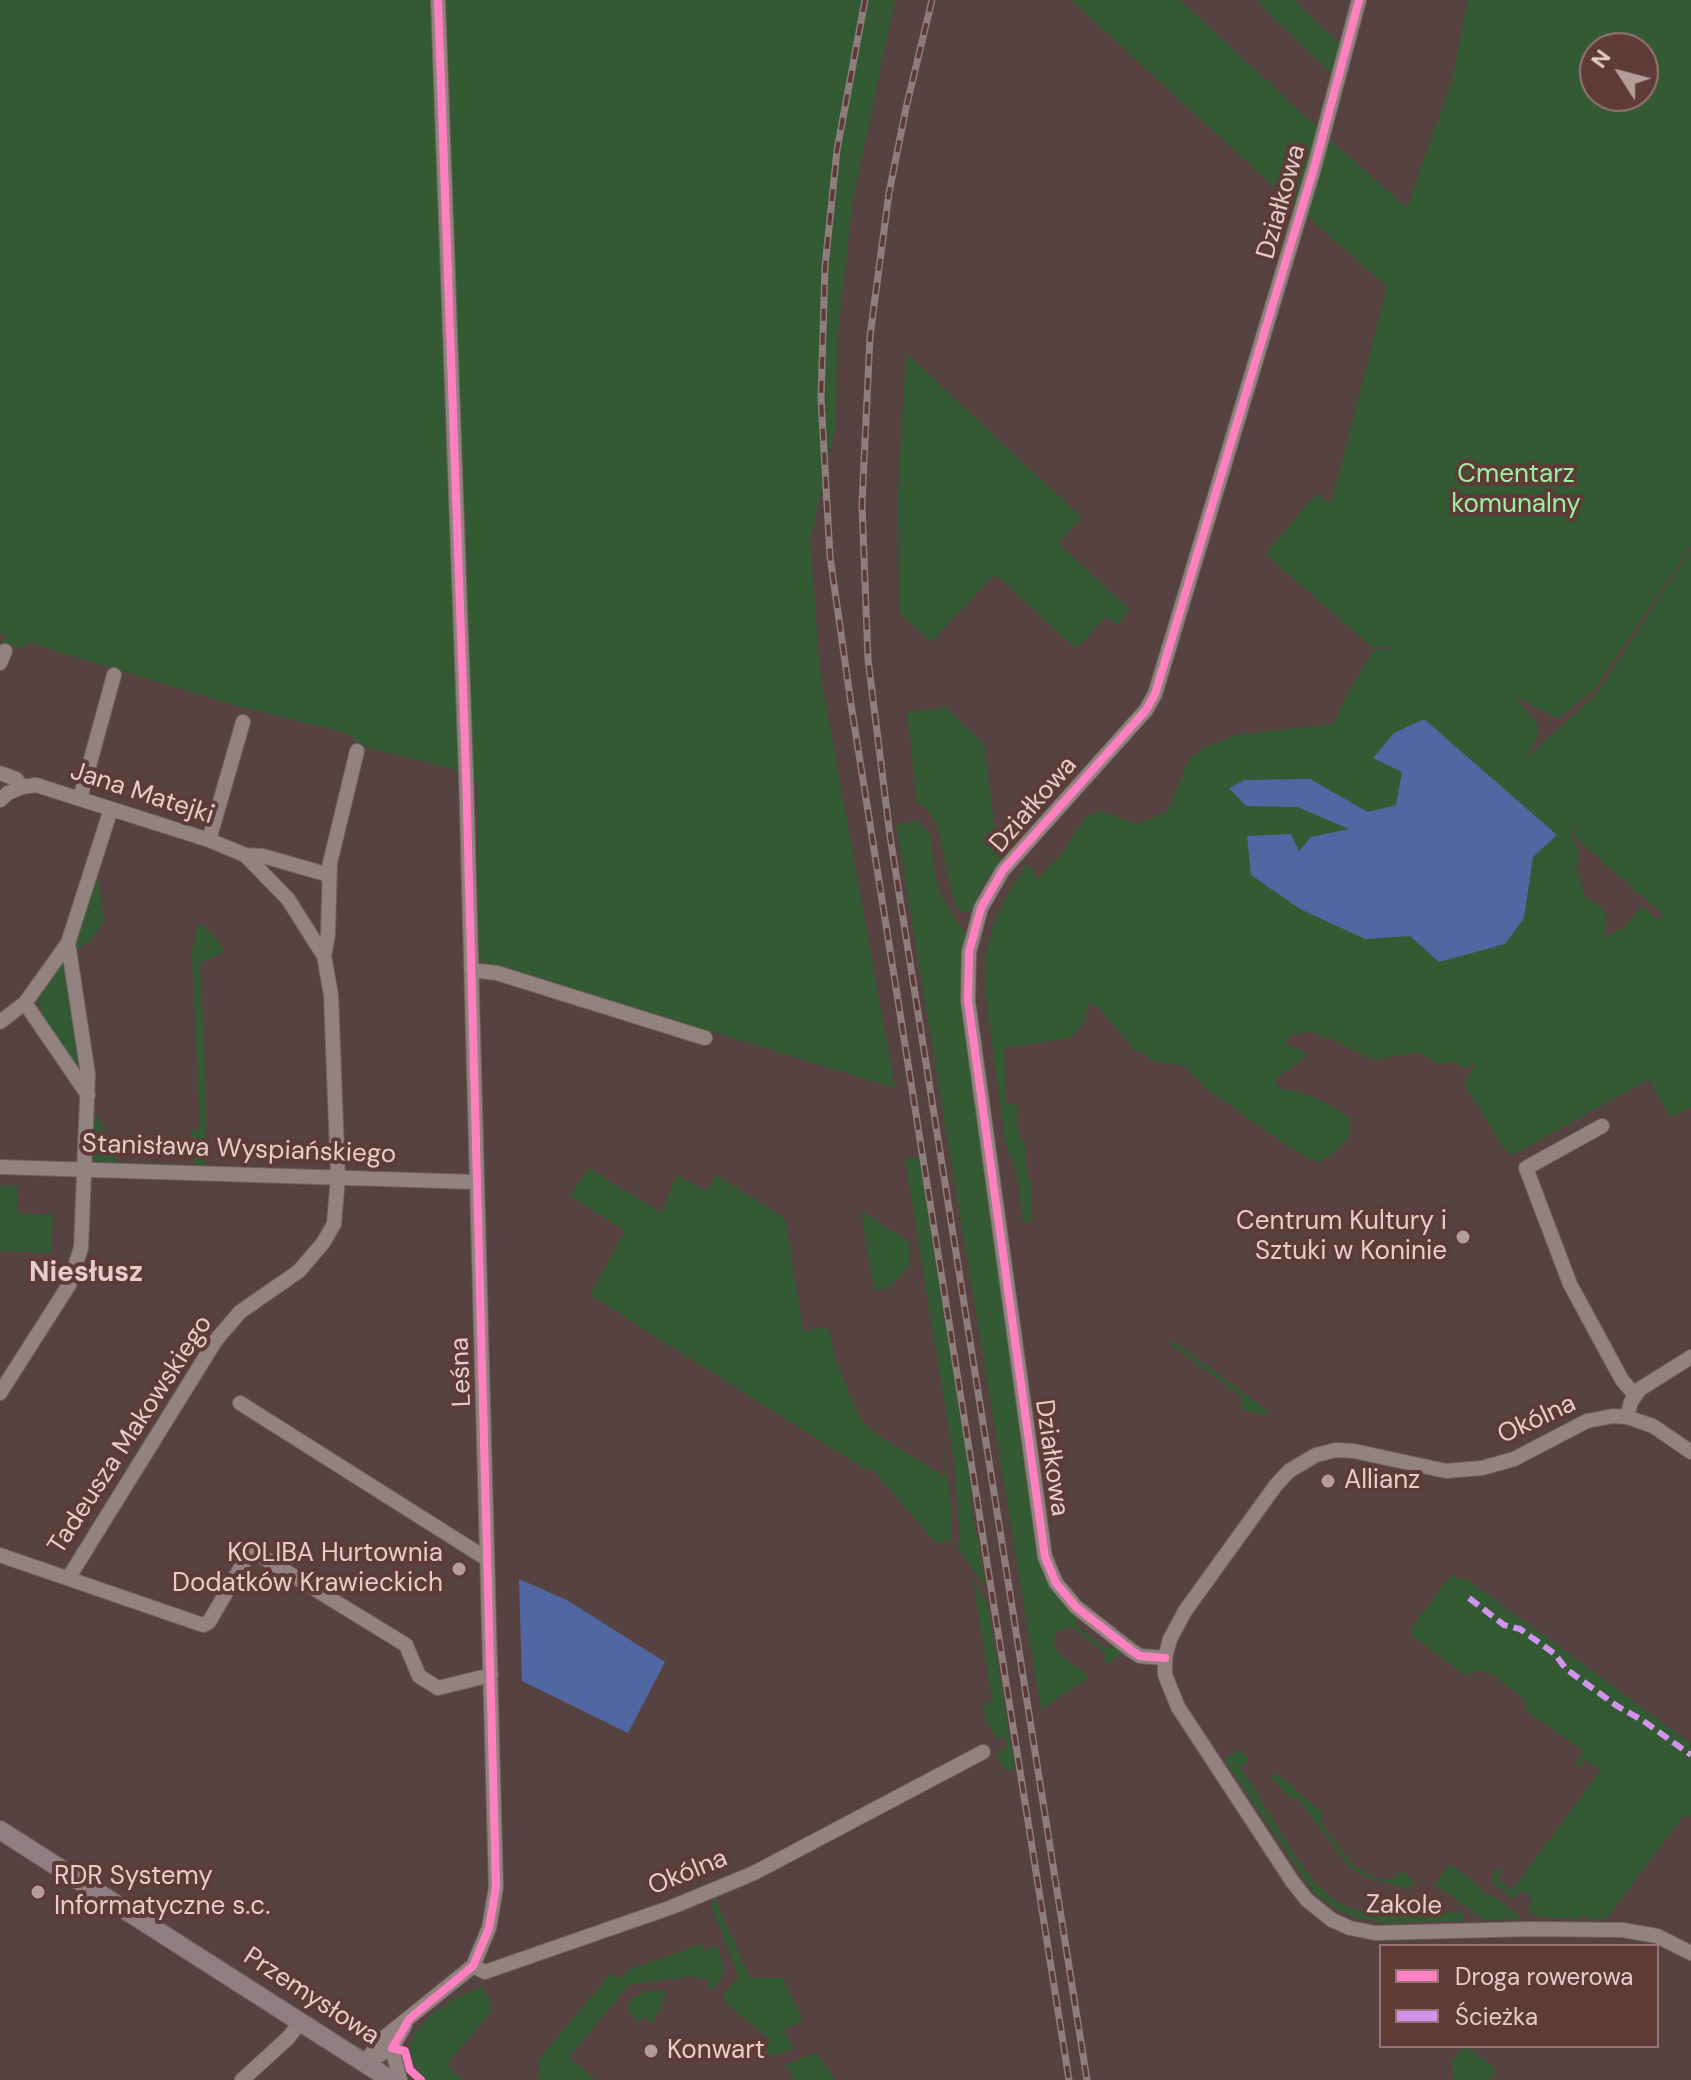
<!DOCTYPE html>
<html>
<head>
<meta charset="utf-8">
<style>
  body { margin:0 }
  #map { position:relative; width:1691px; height:2080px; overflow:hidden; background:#564341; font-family:"DM Sans",sans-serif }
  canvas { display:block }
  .legend { position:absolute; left:1379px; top:1944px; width:280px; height:104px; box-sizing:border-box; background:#5f3b38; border:2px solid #947573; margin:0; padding:10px 14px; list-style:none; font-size:24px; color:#e4cdcb }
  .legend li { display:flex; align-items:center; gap:16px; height:40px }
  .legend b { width:40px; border:2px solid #947573 }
  .north { position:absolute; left:1579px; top:32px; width:80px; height:80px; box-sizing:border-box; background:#5f3b38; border:2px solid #947573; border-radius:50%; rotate:306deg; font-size:22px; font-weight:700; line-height:32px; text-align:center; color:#e4cdcb }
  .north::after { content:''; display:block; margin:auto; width:28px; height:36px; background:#b29d9b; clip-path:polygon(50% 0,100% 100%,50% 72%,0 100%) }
</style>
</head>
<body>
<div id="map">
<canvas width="1691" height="2080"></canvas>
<ul class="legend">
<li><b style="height:10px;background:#ff80c0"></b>Droga rowerowa</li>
<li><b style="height:10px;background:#d193ec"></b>Ścieżka</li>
</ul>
<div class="north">N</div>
</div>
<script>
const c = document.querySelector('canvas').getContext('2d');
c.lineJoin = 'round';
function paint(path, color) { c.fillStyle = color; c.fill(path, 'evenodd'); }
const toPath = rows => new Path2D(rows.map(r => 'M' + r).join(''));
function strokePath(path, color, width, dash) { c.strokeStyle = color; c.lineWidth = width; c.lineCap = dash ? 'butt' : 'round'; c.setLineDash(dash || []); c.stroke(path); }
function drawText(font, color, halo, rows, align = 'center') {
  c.font = font + ' "DM Sans",sans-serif'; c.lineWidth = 8; c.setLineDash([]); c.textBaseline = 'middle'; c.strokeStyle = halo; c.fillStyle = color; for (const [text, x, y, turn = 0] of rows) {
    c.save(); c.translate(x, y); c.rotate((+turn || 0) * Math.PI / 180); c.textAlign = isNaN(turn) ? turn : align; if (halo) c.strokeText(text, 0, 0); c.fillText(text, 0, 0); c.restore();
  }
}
paint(toPath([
  [0,0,895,0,852,205,837,344,836,425,810,541,820,671,895,1088,479,960,477,782,454,769,365,747,346,733,234,705,27,642,23,648,2,643,5,635,0,633],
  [1071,0,1180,0,1320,130,1297,208],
  [1261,0,1293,0,1341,45,1333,75,1258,3],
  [1468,0,1691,0,1691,546,1594,690,1557,719,1514,696,1538,725,1538,737,1524,760,1596,695,1691,549,1691,1107,1671,1118,1649,1079,1513,1155,1504,1149,1465,1085,1476,1061,1465,1069,1454,1062,1439,1064,1417,1052,1375,1060,1332,1039,1309,1032,1290,1035,1285,1044,1308,1053,1298,1063,1275,1079,1279,1088,1306,1094,1331,1106,1351,1119,1349,1136,1335,1152,1318,1163,1283,1143,1203,1086,1185,1066,1152,1061,1140,1051,1136,1052,1100,1009,1091,1003,1085,1012,1086,1020,1070,1038,1004,1048,1006,1104,1017,1105,1018,1127,1021,1141,1025,1142,1027,1178,1031,1179,1032,1221,1023,1223,1017,1174,1005,1140,985,991,986,956,993,925,1005,899,1025,866,1034,870,1036,881,1060,856,1086,817,1099,811,1137,824,1167,812,1189,759,1204,748,1235,735,1333,724,1349,690,1374,650,1401,648,1371,646,1265,554,1317,493,1331,504,1387,287,1304,213,1328,138,1407,208,1452,80],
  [1595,48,1643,48,1643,96,1595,96],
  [1374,758,1557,835,1533,857,1524,918,1439,962,1410,936,1365,939,1248,836,1299,852,1311,837,1350,829,1297,806,1310,779,1368,812,1396,805,1402,771],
  [1575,825,1574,836,1663,915,1659,921,1642,906,1623,928,1603,937,1607,927,1604,910,1585,896,1576,868,1580,852,1570,837],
  [906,353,1082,518,1058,543,1130,610,1117,625,1107,616,1076,649,995,574,931,642,899,613,898,491],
  [946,708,984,744,999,862,981,888,971,912,961,911,955,906,937,825,927,809,917,802,907,712],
  [917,820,930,833,936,881,942,898,965,934,961,990,1036,1550,1045,1578,1056,1596,1076,1617,1075,1624,1105,1648,1116,1646,1122,1653,1106,1665,1106,1654,1072,1627,1059,1630,1054,1637,1055,1650,1089,1677,1041,1709,896,825],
  [95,879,99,882,104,922,88,943,74,951],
  [199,922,216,938,224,951,200,964,206,1089,205,1168,194,1168,192,1130,200,1129,192,953],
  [63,960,83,1075,82,1078,42,1014,37,998,38,990],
  [95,1112,118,1157,115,1164,97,1162,91,1156],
  [920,1156,973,1497,970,1499,986,1587,958,1549,959,1527,954,1460,905,1160],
  [589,1168,661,1213,677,1175,708,1192,716,1175,781,1216,786,1222,803,1331,828,1327,836,1361,855,1408,868,1428,946,1478,943,1439,952,1513,952,1545,945,1539,940,1545,931,1537,871,1468,868,1471,590,1295,625,1231,570,1196],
  [0,1185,18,1186,17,1213,53,1215,51,1253,0,1251],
  [861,1210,909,1242,909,1267,889,1288,874,1290],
  [1171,1340,1267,1410,1266,1415,1243,1410,1240,1404,1242,1397,1169,1343],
  [1450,1576,1470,1581,1691,1744,1691,1818,1685,1814,1606,1919,1588,1919,1587,1916,1580,1916,1579,1919,1539,1917,1527,1909,1533,1899,1523,1891,1512,1898,1494,1884,1491,1878,1498,1868,1503,1871,1497,1880,1512,1890,1601,1770,1586,1759,1580,1767,1575,1764,1584,1751,1526,1711,1526,1700,1490,1673,1481,1670,1466,1676,1412,1636,1411,1629],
  [973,1578,987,1604,998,1665,1015,1769,1007,1771,996,1756,1006,1748,1005,1738,996,1738,985,1720,984,1705,992,1701],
  [1237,1750,1248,1757,1248,1762,1240,1767,1300,1863,1319,1887,1336,1901,1359,1911,1385,1915,1463,1912,1465,1921,1385,1923,1356,1918,1333,1907,1314,1893,1224,1759],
  [1276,1773,1323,1813,1320,1822,1353,1865,1367,1874,1384,1880,1392,1880,1399,1872,1406,1873,1416,1885,1402,1887,1362,1876,1349,1867,1296,1796,1291,1799,1272,1778,1272,1775],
  [1450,1864,1482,1888,1480,1891,1487,1896,1490,1894,1517,1914,1520,1919,1484,1920,1435,1884],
  [715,1898,750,1978,783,1978,803,2021,784,2029,793,2049,771,2056,763,2050,771,2040,726,2003,723,1995,739,1977,711,1904],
  [701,1944,703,1951,716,1945,722,1957,723,1973,717,1986,710,1989,707,1986,710,1982,703,1977,700,1980,694,1976,629,1985,569,2057,594,2078,592,2080,538,2080,540,2065,537,2062,611,1973,620,1980,628,1970],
  [483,1986,490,2000,491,2012,446,2065,463,2080,424,2080,407,2053,415,2033,431,2015,453,1999],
  [667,1990,653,2024,644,2017,639,2022,629,2012,628,2006,632,1998,645,1992],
  [1465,2046,1497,2070,1490,2080,1454,2080,1452,2061],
  [816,2053,836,2080,790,2080,794,2075,784,2066]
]), '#335a33');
paint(toPath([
  [1424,719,1557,835,1533,857,1524,918,1505,944,1439,962,1410,936,1365,939,1300,909,1251,875,1247,836,1291,834,1299,851,1311,837,1349,829,1297,807,1246,806,1229,788,1245,780,1310,779,1368,812,1396,805,1402,772,1373,758,1394,733],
  [519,1579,567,1600,665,1662,628,1733,522,1681]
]), '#5167a1');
const minor = toPath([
  [0,663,5,651],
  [0,773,16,779,22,787],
  [80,799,114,675],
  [0,800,8,793,22,787,36,785,209,840,245,855,263,856,329,875],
  [209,840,243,722],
  [324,956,328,934,330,863,357,751],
  [471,970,497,973,705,1038],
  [25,1003,88,1095],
  [0,1022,25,1003,68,943,111,809],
  [1602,1126,1526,1168,1570,1284,1622,1380,1635,1395],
  [0,1167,476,1182],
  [0,1393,69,1285,81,1248,88,1074,68,943],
  [240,1403,487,1559],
  [1627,1417,1631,1402,1640,1389,1691,1357],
  [1691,1452,1653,1426,1627,1417,1613,1416,1587,1421,1514,1459,1482,1468,1446,1471,1354,1451,1336,1450,1316,1455,1289,1471,1276,1485,1185,1611,1170,1639,1165,1658,1165,1675,1178,1707,1292,1881,1307,1900,1332,1920,1350,1928,1375,1933,1530,1929,1623,1930,1657,1936,1691,1953],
  [0,1555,203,1625,209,1622,251,1550,406,1645,419,1676,438,1688,491,1675],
  [69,1577,216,1340,240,1312,299,1271,323,1243,334,1224,338,1177,331,995,324,956,288,899,245,855],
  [1165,1658,1140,1656,1132,1651,1076,1607,1056,1583,1045,1557,968,1001,969,952,981,908,1003,870,1146,710,1155,694,1314,168,1359,0],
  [473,1966,485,1972,505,1965,672,1907,754,1873,983,1752],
  [392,2048,400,2080],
  [367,2062,392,2048,405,2025],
  [365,2063,380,2041,473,1966,489,1928,496,1887,466,772,438,0],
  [242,2080,288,2038,301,2021]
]);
const major = toPath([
  [0,1830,391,2080]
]);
strokePath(minor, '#72605e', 16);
strokePath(major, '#72605e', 20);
strokePath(minor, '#928381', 14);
strokePath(major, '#907e82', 18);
const rail = toPath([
  [865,0,837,150,825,267,821,399,830,556,851,704,1069,2080],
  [932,0,906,108,889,193,870,336,862,504,868,659,890,836,1087,2080]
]);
strokePath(rail, '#8d7e7d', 7);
strokePath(rail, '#5f3b38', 4, [12]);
strokePath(toPath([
  [1469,1598,1504,1625,1520,1629,1555,1654,1566,1669,1595,1690,1617,1706,1642,1720,1691,1755]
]), '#d193ec', 6, [12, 6]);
strokePath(toPath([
  [1165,1658,1140,1656,1132,1651,1076,1607,1056,1583,1045,1557,968,1001,969,952,981,908,1003,870,1146,710,1155,694,1314,168,1359,0],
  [421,2080,410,2070,405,2051,392,2048,410,2018,473,1966,489,1928,496,1887,466,772,438,0]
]), '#ff80c0', 8);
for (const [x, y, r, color] of [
  [1463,1237,8,"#b29d9b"],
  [1328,1481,8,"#b29d9b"],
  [459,1569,8,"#b29d9b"],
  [38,1892,8,"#b29d9b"],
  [651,2051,8,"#b29d9b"]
]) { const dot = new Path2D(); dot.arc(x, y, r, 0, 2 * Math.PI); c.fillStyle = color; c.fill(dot); strokePath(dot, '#5f3b38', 3); }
drawText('26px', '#e4cdcb', '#5f3b38', [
  ["Działkowa",1282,202,-74],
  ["Jana Matejki",142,794,18],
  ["Działkowa",1034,805,-49],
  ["Stanisława Wyspiańskiego",239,1150,2],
  ["Leśna",462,1372,-92],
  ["Okólna",1537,1420,-25],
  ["Tadeusza Makowskiego",131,1435,-57],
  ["Działkowa",1051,1458,82],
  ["Okólna",688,1873,-22],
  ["Zakole",1404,1906,1],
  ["Przemysłowa",311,1997,33]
]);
drawText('26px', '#9cefa1', '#5f3b38', [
  ["Cmentarz",1516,475],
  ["komunalny",1516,505]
]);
drawText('26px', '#e4cdcb', '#5f3b38', [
  ["Centrum Kultury i",1447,1222,"right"],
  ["Sztuki w Koninie",1447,1252,"right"],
  ["Allianz",1344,1481],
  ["KOLIBA Hurtownia",443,1554,"right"],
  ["Dodatków Krawieckich",443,1584,"right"],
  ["RDR Systemy",54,1877],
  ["Informatyczne s.c.",54,1907],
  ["Konwart",667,2051]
], 'left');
drawText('bold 28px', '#e4cdcb', '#5f3b38', [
  ["Niesłusz",86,1274]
]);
</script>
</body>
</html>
